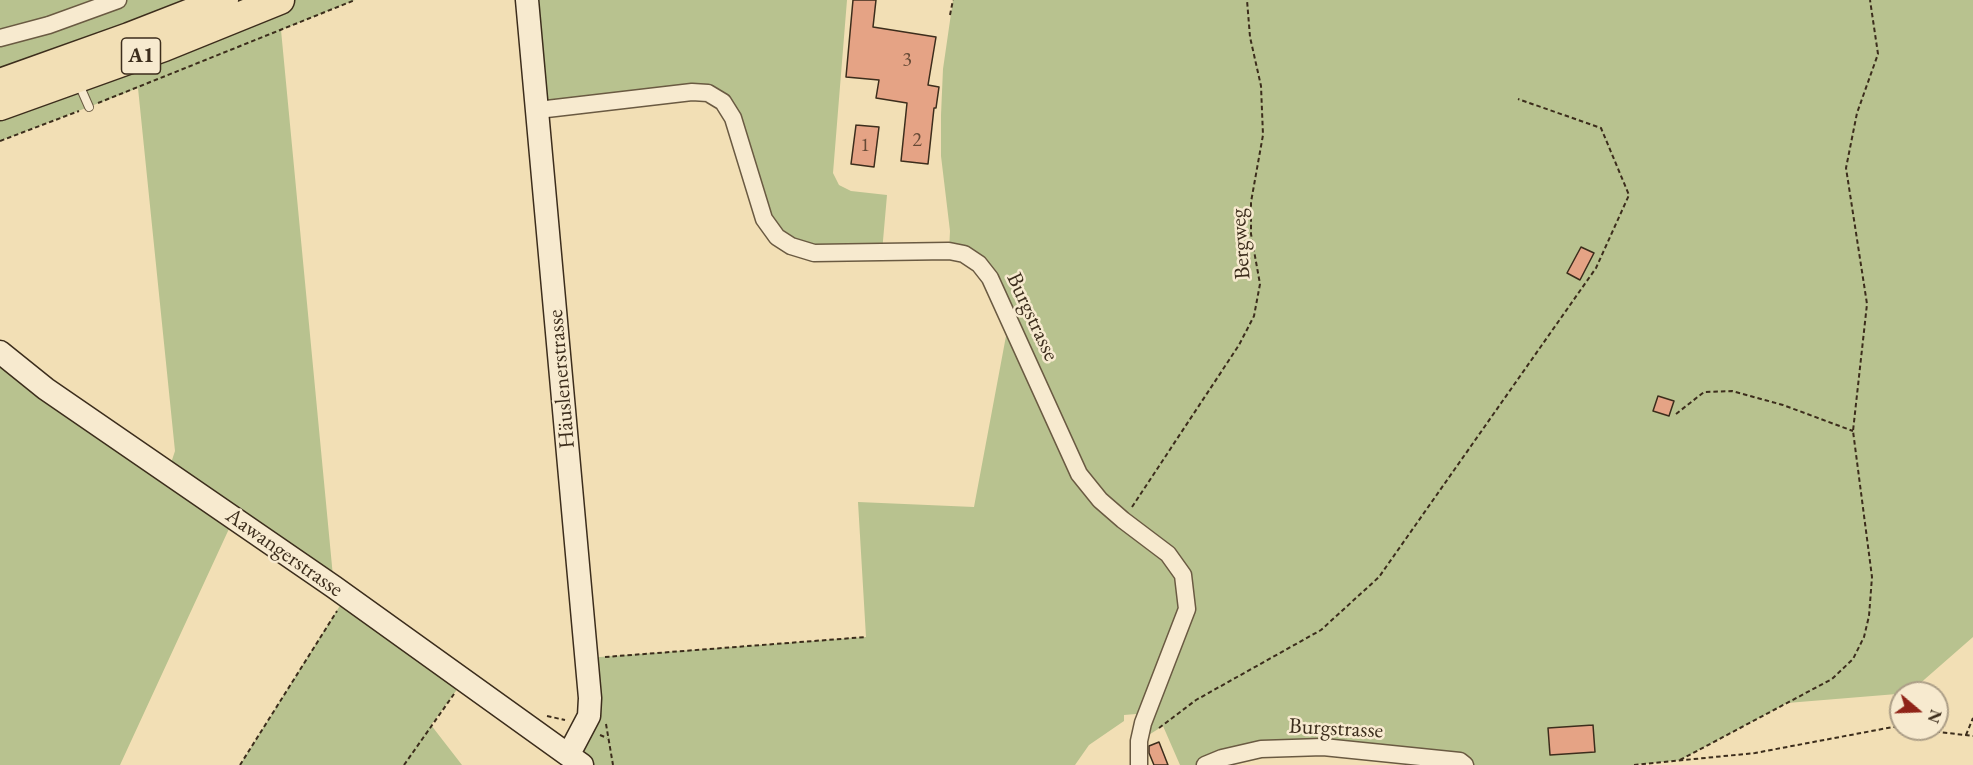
<!DOCTYPE html>
<html>
<head>
<meta charset="utf-8">
<style>
  body { margin:0 }
  #map { position:relative; width:1973px; height:765px; overflow:hidden; background:#f2dfb5; font-family:"EB Garamond",serif }
  canvas { display:block }
  .north { position:absolute; left:1889px; top:681px; width:60px; height:60px; box-sizing:border-box; background:#f7eacf; border:2px solid #ac9e87; border-radius:50%; rotate:109deg; font-size:16px; font-weight:700; line-height:24px; text-align:center; color:#3c2d1c }
  .north::after { content:''; display:block; margin:auto; width:21px; height:27px; background:#8f2418; clip-path:polygon(50% 0,100% 100%,50% 72%,0 100%) }
</style>
</head>
<body>
<div id="map">
<canvas width="1973" height="765"></canvas>
<div class="north">N</div>
</div>
<script>
const c = document.querySelector('canvas').getContext('2d');
c.lineJoin = 'round';
function paint(path, color) { c.fillStyle = color; c.fill(path, 'evenodd'); }
const toPath = rows => new Path2D(rows.map(r => 'M' + r).join(''));
function strokePath(path, color, width, dash) { c.strokeStyle = color; c.lineWidth = width; c.lineCap = dash ? 'butt' : 'round'; c.setLineDash(dash || []); c.stroke(path); }
function drawText(font, color, halo, rows, align = 'center') {
  c.font = font + ' "EB Garamond",serif'; c.lineWidth = 5; c.setLineDash([]); c.textBaseline = 'middle'; c.strokeStyle = halo; c.fillStyle = color; for (const [text, x, y, turn = 0] of rows) {
    c.save(); c.translate(x, y); c.rotate((+turn || 0) * Math.PI / 180); c.textAlign = isNaN(turn) ? turn : align; if (halo) c.strokeText(text, 0, 0); c.fillText(text, 0, 0); c.restore();
  }
}
paint(toPath([
  [0,0,355,0,281,30,334,587,234,518,120,765,0,765,0,352,168,472,175,451,138,88,0,141],
  [527,0,847,0,833,173,839,185,851,191,887,195,882,252,814,253,777,237,733,118,708,93,538,110],
  [953,0,1973,0,1973,637,1909,693,1787,703,1680,760,1634,765,1465,765,1323,747,1205,765,1180,765,1163,726,1139,741,1143,723,1136,714,1124,715,1124,721,1089,745,1075,765,582,765,587,658,866,637,858,502,974,507,1009,320,990,278,949,251,950,231,941,156,941,115,943,69],
  [346,596,464,680,431,725,462,765,240,765]
]), '#b8c28f');
const building = toPath([
  [853,0,876,0,873,27,936,37,928,85,939,87,936,108,934,108,928,164,901,161,907,103,876,98,879,80,846,77,853,0],
  [856,125,879,127,874,167,851,164,856,125],
  [1581,247,1594,253,1580,280,1567,273,1581,247],
  [1658,396,1674,401,1669,416,1653,411,1658,396],
  [1593,725,1595,752,1550,755,1548,728,1593,725],
  [1159,742,1168,765,1154,765,1149,753,1149,746,1159,742]
]);
paint(building, '#e5a385');
strokePath(building, '#3c2d1c', 1.5);
const lane = toPath([
  [78,82,89,107]
]);
const street = toPath([
  [0,38,49,25,118,0],
  [538,110,692,92,708,93,723,102,733,118,764,219,777,237,791,246,814,253,949,251,964,254,979,264,990,278,1079,474,1100,500,1123,520,1168,554,1183,575,1187,609,1143,723,1139,741,1139,765],
  [1205,765,1222,758,1261,749,1323,747,1460,761,1465,765]
]);
const secondary = toPath([
  [527,0,590,698,589,716,569,754],
  [0,352,46,389,334,587,582,765]
]);
const highway = toPath([
  [0,83,129,37,224,0],
  [0,106,164,47,280,0]
]);
strokePath(lane, '#6a5a42', 10);
strokePath(street, '#6a5a42', 19);
strokePath(secondary, '#3c2d1c', 25);
strokePath(highway, '#3c2d1c', 31);
strokePath(toPath([
  [950,15,953,0],
  [98,103,355,0],
  [0,141,79,111],
  [1676,414,1704,392,1732,391,1783,405,1853,431],
  [1132,507,1239,345,1254,316,1260,284,1251,234,1251,202,1263,135,1261,86,1250,37,1247,0],
  [605,657,866,637],
  [547,716,565,720],
  [606,724,613,765],
  [1159,728,1196,700,1321,630,1379,577,1596,268,1629,195,1601,128,1518,99],
  [1913,729,1973,736],
  [600,735,607,738],
  [1966,735,1973,718],
  [1680,760,1832,679,1853,659,1864,637,1869,616,1872,577,1853,431,1867,304,1846,168,1857,113,1878,54,1870,0],
  [240,765,337,611],
  [404,765,454,694],
  [1634,765,1755,753,1893,727,1901,728]
]), '#3c2d1c', 2, [4.5, 3]);
strokePath(lane, '#f7eacf', 8);
strokePath(street, '#f7eacf', 16);
strokePath(secondary, '#f7eacf', 22);
strokePath(highway, '#f2dfb5', 28);
drawText('20px', '#664a36', null, [
  ["3",907,61],
  ["2",917,141],
  ["1",865,146]
]);
for (const [x, y, w] of [
  [141,56,39]
]) { const box = new Path2D(); box.roundRect(x - w / 2, y - 18, w, 36, 4.5); c.fillStyle = '#f7eacf'; c.fill(box); strokePath(box, '#3c2d1c', 1.5); }
drawText('bold 21px', '#3c2d1c', null, [
  ["A1",141,56]
]);
drawText('22px', '#3c2d1c', '#f7eacf', [
  ["Bergweg",1241,244,-94],
  ["Burgstrasse",1032,317,65],
  ["Häuslenerstrasse",562,379,-95],
  ["Aawangerstrasse",284,553,35],
  ["Burgstrasse",1336,729,3]
]);
</script>
</body>
</html>
